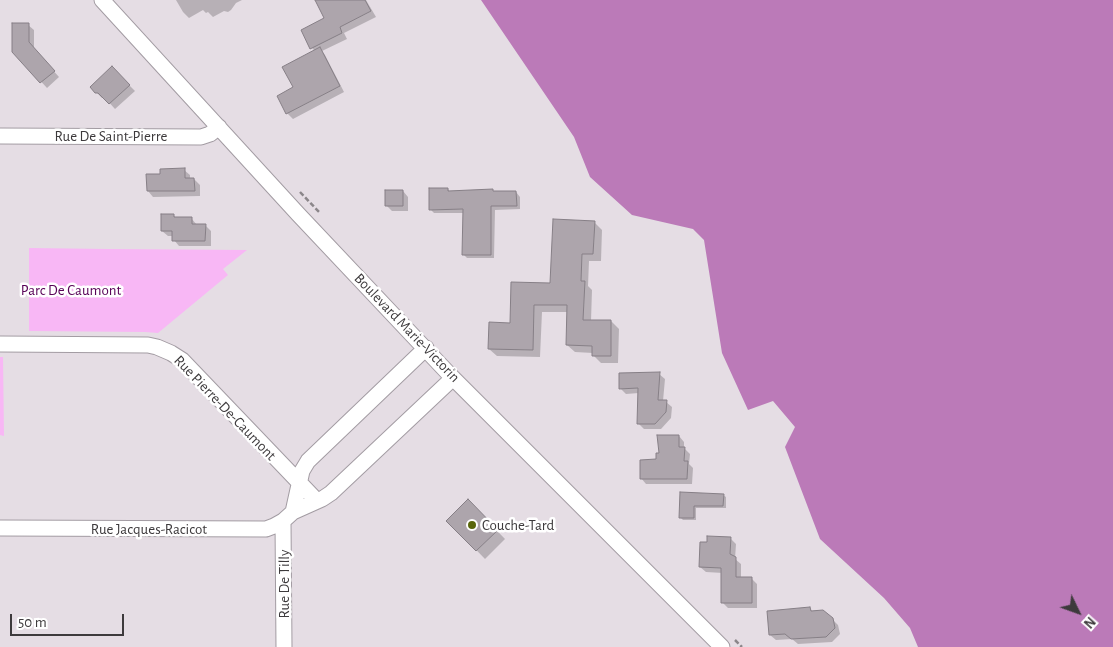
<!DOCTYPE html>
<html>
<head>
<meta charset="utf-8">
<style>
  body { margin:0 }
  #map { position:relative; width:1113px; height:647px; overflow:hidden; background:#e5dde4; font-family:"Alegreya Sans",sans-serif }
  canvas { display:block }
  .north { position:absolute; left:1053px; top:587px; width:50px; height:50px; -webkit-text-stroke:4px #fff; paint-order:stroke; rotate:132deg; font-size:14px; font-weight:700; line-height:20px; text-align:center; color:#3d3a3c }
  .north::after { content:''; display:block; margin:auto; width:18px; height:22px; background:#3d3a3c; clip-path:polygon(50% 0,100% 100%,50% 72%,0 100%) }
  .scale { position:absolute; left:10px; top:614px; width:114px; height:22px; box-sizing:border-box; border:2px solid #3d3a3c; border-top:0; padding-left:6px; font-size:15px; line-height:18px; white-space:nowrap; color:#3d3a3c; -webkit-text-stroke:4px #fff; paint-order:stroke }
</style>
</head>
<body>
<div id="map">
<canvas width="1113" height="647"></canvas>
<div class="north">N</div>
<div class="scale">50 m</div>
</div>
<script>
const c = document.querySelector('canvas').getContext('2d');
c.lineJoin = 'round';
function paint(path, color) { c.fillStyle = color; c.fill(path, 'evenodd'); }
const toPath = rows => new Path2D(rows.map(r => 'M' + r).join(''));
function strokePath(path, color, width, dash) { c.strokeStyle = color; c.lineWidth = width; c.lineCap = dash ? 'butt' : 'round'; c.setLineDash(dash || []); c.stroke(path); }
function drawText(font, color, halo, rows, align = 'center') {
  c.font = font + ' "Alegreya Sans",sans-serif'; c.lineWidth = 5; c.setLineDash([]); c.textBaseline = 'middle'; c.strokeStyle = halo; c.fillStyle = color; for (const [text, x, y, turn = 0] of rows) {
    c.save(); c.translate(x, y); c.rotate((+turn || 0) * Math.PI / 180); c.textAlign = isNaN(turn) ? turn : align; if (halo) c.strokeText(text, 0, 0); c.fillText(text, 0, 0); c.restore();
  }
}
paint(toPath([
  [29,248,108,249,247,250,223,269,228,275,158,333,145,332,29,331],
  [0,357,3,357,4,436,0,435]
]), '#f8b7f5');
paint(toPath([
  [481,0,1113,0,1113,647,918,647,910,628,884,598,820,539,785,447,795,427,773,401,748,410,722,353,704,240,693,229,632,215,590,177,574,137]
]), '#bb7ab8');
paint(toPath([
  [176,0,242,0,236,3,231,10,228,12,224,11,213,17,208,12,206,13,203,10,189,18,183,12],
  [316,0,366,0,376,17,344,33,347,39,322,51,325,55,344,92,293,119,287,113,278,96,294,88,315,51,312,48,326,19],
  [28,25,34,30,34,49,59,77,47,88,13,51],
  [112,68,135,91,115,109,105,98,102,98,96,92],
  [184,170,190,175,190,179,194,179,200,185,200,196,153,197,148,191,162,175],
  [448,189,450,192,516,192,520,197,520,209,495,210,494,258,467,258,463,254,464,213,434,213,430,209],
  [403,191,408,197,408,211,392,211,386,205],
  [173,215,176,218,191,218,197,225,205,225,211,231,211,246,179,246,174,240,174,236,168,236,162,231],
  [594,222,602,230,601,261,589,261,588,286,592,290,591,321,611,321,619,329,618,363,601,363,593,355,593,353,575,352,567,345,568,312,542,312,540,357,497,356,489,349,511,324,551,284],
  [659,374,665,379,663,401,666,402,672,407,671,418,661,429,644,429,638,423,639,393,626,394,620,388],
  [679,436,684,442,684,448,690,454,689,464,693,468,692,484,646,484,641,478,658,460,660,455],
  [681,493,723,495,726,497,726,508,696,508,696,520,683,520,680,517],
  [468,501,505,539,485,559,448,521],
  [730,538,736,544,735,559,741,564,741,578,751,578,757,584,757,608,728,608,723,603,723,573,706,572,700,567],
  [810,609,813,612,832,619,838,625,840,634,832,642,798,644,792,639,776,640,770,635]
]), '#0003');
const building = toPath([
  [315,0,365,0,371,11,340,27,342,33,310,49,301,30,324,18,315,0],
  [12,23,29,23,29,42,55,71,40,83,12,52,12,23],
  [320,47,340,86,286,114,277,96,293,87,282,67,320,47],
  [112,66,130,85,109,104,98,93,95,93,90,87,112,66],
  [185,168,185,178,194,178,195,191,147,191,146,174,160,174,160,169,185,168],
  [429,188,448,188,448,191,493,189,493,191,516,191,517,206,491,206,491,255,462,255,463,209,429,210,429,188],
  [385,190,403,190,403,206,385,206,385,190],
  [161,214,174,214,174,217,192,217,192,224,206,224,205,241,172,241,172,231,161,231,161,214],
  [553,219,595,221,593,254,582,254,581,281,585,281,583,320,611,320,611,356,592,356,592,346,566,345,567,305,534,305,533,350,488,349,489,322,510,323,511,282,550,283,553,219],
  [660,372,658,400,667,400,666,412,655,424,637,424,638,388,619,389,619,373,660,372],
  [657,435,679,435,679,447,685,447,684,461,688,461,687,479,640,479,640,460,656,459,656,453,659,453,657,435],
  [680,492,724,494,723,506,694,506,694,518,679,518,680,492],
  [468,499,498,530,476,551,446,521,468,499],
  [707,536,731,537,730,554,736,557,736,577,752,577,752,603,721,603,721,568,699,567,700,542,707,542,707,536],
  [810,607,811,611,823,610,833,618,835,628,826,637,791,639,785,634,769,635,767,611,810,607]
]);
paint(building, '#ada5ac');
strokePath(building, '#867f86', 1);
const minor = toPath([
  [102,0,298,214,449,374,722,647],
  [0,136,201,137,210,134,219,127],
  [0,344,148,345,157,347,171,353,182,360,317,501],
  [293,512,302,471,308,461,426,348],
  [283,521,284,647],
  [0,528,266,529,274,526,283,521,293,512,322,499,331,493,453,378]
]);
strokePath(minor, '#a39ca3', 17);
strokePath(toPath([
  [300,192,320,213],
  [735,640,742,647]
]), '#8b868a', 2.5, [5, 2.5]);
strokePath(minor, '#fff', 15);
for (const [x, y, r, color] of [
  [472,525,5,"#59660b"]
]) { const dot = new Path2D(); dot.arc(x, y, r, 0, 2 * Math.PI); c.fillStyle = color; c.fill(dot); strokePath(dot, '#fff', 2); }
drawText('15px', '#3d3a3c', '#fff', [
  ["Rue De Saint-Pierre",111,136],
  ["Boulevard Marie-Victorin",407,328,46],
  ["Rue Pierre-De-Caumont",225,408,46],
  ["Rue Jacques-Racicot",149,529],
  ["Rue De Tilly",284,584,-90]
]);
drawText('15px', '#580257', '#fff', [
  ["Parc De Caumont",71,290]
]);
drawText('15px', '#3d3a3c', '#fff', [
  ["Couche-Tard",482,525]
], 'left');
</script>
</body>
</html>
